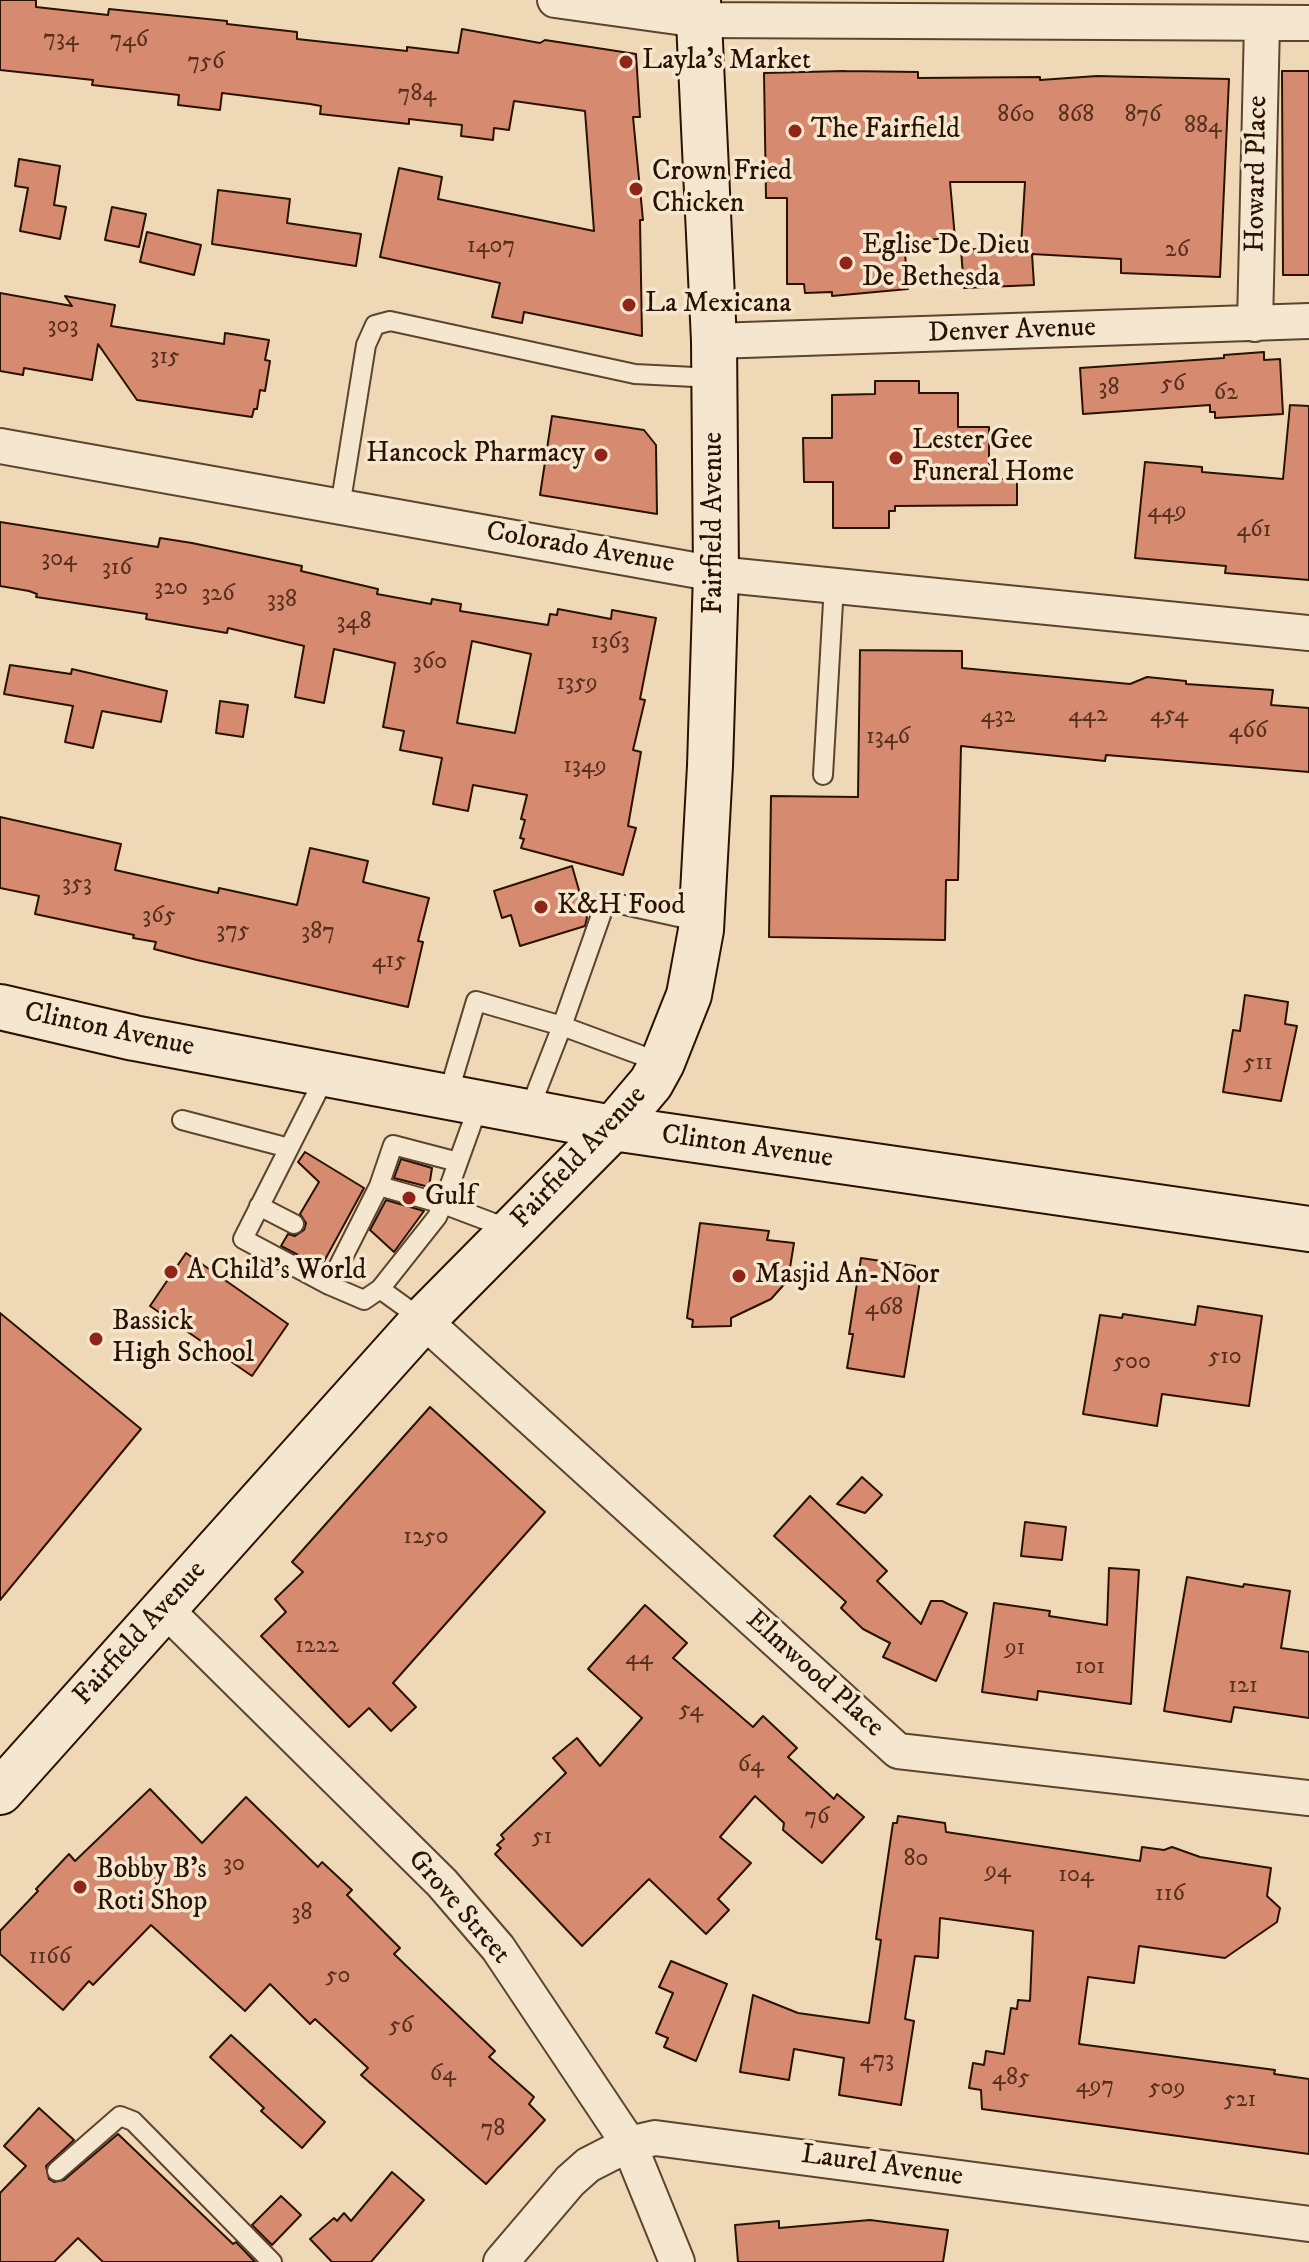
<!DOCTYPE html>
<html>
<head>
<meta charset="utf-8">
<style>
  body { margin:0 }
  canvas { display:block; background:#efd8b6 }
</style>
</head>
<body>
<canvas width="1309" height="2262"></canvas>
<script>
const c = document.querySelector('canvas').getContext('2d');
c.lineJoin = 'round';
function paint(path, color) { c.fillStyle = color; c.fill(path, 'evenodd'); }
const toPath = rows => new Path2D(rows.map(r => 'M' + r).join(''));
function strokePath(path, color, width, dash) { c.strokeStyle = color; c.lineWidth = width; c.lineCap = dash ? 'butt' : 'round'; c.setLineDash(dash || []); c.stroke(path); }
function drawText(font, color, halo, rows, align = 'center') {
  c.font = font + ' "IM FELL DW Pica",serif'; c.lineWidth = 7; c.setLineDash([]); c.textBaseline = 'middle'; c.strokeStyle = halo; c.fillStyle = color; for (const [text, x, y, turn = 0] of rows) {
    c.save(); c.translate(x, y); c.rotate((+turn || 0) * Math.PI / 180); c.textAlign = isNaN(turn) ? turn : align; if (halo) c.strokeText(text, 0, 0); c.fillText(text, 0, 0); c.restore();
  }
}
const building = toPath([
  [0,0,36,0,36,7,108,15,109,9,227,21,227,24,297,32,297,39,407,51,407,47,458,53,462,29,540,43,545,40,636,54,640,117,633,117,643,220,640,220,642,336,524,312,522,323,492,317,500,283,380,257,399,168,442,177,438,199,594,231,585,111,514,101,509,130,494,128,493,140,461,136,462,125,409,119,409,124,320,114,321,106,310,104,222,93,220,110,178,105,179,95,92,85,93,80,0,70,0,0],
  [845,71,918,72,918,78,1040,77,1040,80,1097,76,1229,79,1220,277,1121,273,1121,259,1032,254,1034,285,964,288,961,250,1021,246,1025,182,950,182,955,238,904,241,908,289,832,296,832,292,805,293,804,284,787,284,787,198,766,198,764,73,845,71],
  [1282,71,1309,71,1309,275,1283,275,1282,71],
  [19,159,60,166,54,205,66,207,60,239,20,231,28,188,15,186,19,159],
  [218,190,290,199,287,223,361,234,356,266,212,244,218,190],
  [112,207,146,214,139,247,105,240,112,207],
  [147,232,201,245,194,275,140,262,147,232],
  [0,293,72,306,65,296,115,305,111,326,224,344,225,333,269,340,265,360,270,361,265,391,260,390,257,409,254,409,252,417,137,400,98,344,92,380,24,368,23,375,0,371,0,293],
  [1264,352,1264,360,1280,359,1283,414,1215,418,1215,412,1210,412,1210,405,1083,414,1080,368,1224,358,1224,355,1264,352],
  [875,381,919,381,919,393,958,393,958,427,989,427,989,479,1017,479,1017,505,895,506,895,511,889,511,889,528,833,528,833,482,804,482,803,438,832,438,832,395,875,394,875,381],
  [1290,405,1309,406,1309,580,1225,573,1226,566,1135,558,1145,462,1202,467,1202,472,1283,479,1290,405],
  [552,416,644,430,656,445,657,514,540,495,552,416],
  [0,522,158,547,160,538,192,543,302,566,301,571,378,589,377,594,431,604,432,599,461,604,460,611,548,625,550,614,557,615,558,609,611,619,612,610,656,618,640,699,645,700,633,750,641,752,628,826,636,828,623,875,521,848,524,839,520,838,525,820,521,819,527,795,473,785,468,811,433,804,442,758,400,750,404,731,383,727,395,663,334,649,324,703,295,697,304,646,228,628,227,633,146,619,147,614,36,597,37,594,29,591,0,586,0,522],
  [472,641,531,654,515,733,457,723,472,641],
  [860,650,962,651,962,668,1130,684,1147,677,1186,681,1186,684,1273,690,1271,705,1309,708,1309,772,1106,755,1105,761,961,746,958,880,946,880,945,940,769,937,771,796,858,797,860,650],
  [10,665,71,674,72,669,167,691,161,722,102,711,93,748,65,742,73,706,4,694,10,665],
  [220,701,248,705,243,737,216,733,220,701],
  [0,817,121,844,115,870,218,893,219,888,297,905,310,848,368,861,363,882,429,898,418,941,423,942,408,1007,197,960,154,949,156,942,133,938,134,935,35,914,39,896,0,888,0,817],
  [572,866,587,918,585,926,520,946,511,915,502,918,494,891,572,866],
  [1245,995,1288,1002,1285,1024,1297,1026,1281,1101,1223,1092,1233,1030,1240,1031,1245,995],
  [305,1152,364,1188,321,1267,281,1246,288,1234,295,1236,304,1230,306,1223,300,1214,319,1182,298,1162,305,1152],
  [401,1159,432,1168,429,1187,394,1178,401,1159],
  [386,1200,424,1211,394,1252,370,1230,386,1200],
  [700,1223,769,1231,767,1240,794,1243,788,1280,771,1299,731,1318,731,1326,692,1327,693,1320,687,1318,700,1223],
  [186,1253,288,1324,252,1376,150,1306,186,1253],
  [861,1258,915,1266,913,1280,920,1281,904,1377,847,1368,853,1334,849,1334,861,1258],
  [1198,1306,1262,1316,1249,1406,1162,1394,1157,1426,1083,1414,1100,1315,1122,1318,1123,1314,1195,1325,1198,1306],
  [0,1313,141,1429,0,1600,0,1313],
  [430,1407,545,1512,393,1683,416,1707,391,1731,369,1708,349,1727,261,1636,286,1612,275,1599,303,1572,292,1562,430,1407],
  [862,1477,882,1495,865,1513,837,1504,862,1477],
  [810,1496,887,1571,877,1581,921,1624,931,1601,942,1601,967,1613,936,1681,883,1657,890,1643,863,1629,841,1608,846,1602,774,1536,810,1496],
  [1025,1522,1066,1527,1062,1560,1021,1556,1025,1522],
  [1109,1568,1139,1570,1131,1704,1038,1691,1037,1700,982,1692,994,1603,1050,1611,1049,1616,1107,1625,1109,1568],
  [1187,1577,1243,1587,1244,1584,1290,1591,1281,1648,1309,1652,1309,1718,1234,1707,1231,1722,1164,1711,1187,1577],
  [645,1605,687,1643,673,1658,753,1727,763,1716,797,1748,788,1757,834,1799,837,1794,864,1817,822,1863,783,1830,784,1823,755,1796,720,1837,751,1863,718,1899,729,1910,706,1934,649,1879,582,1946,495,1854,501,1848,497,1845,504,1839,501,1835,566,1773,553,1758,577,1738,600,1766,642,1718,588,1669,645,1605],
  [150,1789,202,1843,246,1797,318,1867,322,1862,352,1890,347,1895,400,1948,394,1954,495,2051,489,2057,534,2097,529,2104,545,2120,486,2184,361,2075,368,2068,315,2019,310,2024,270,1984,245,2011,151,1925,93,1985,89,1981,63,2010,0,1954,0,1931,38,1891,36,1889,69,1854,75,1861,150,1789],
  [898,1816,945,1823,946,1832,1140,1861,1142,1847,1164,1850,1172,1847,1200,1857,1271,1868,1267,1896,1280,1908,1277,1922,1225,1958,1139,1946,1134,1983,1088,1977,1079,2044,1275,2070,1274,2074,1309,2079,1309,2154,982,2109,981,2090,969,2088,973,2063,984,2065,986,2051,1004,2054,1011,2008,1017,2009,1018,2000,1030,2001,1033,1931,940,1918,938,1958,915,1956,905,2019,914,2021,901,2105,839,2095,844,2058,794,2049,789,2080,740,2072,753,1995,798,2013,869,2023,881,1940,876,1939,893,1823,897,1823,898,1816],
  [671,1961,727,1984,696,2061,664,2047,668,2038,656,2033,673,1993,659,1987,671,1961],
  [231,2035,325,2122,302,2148,261,2111,264,2108,210,2057,231,2035],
  [39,2108,74,2140,46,2166,49,2179,54,2182,64,2180,118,2134,233,2244,236,2242,255,2262,103,2262,78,2238,54,2262,0,2262,0,2193,26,2166,4,2146,39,2108],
  [392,2172,424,2200,371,2262,332,2262,310,2239,334,2218,337,2221,344,2213,351,2221,392,2172],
  [281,2196,301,2215,272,2245,252,2225,281,2196],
  [870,2220,948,2230,943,2262,738,2262,735,2225,779,2221,779,2228,870,2220]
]);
paint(building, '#d68b71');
strokePath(building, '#2b1200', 2);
const lane = toPath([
  [340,507,366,345,375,325,390,321,635,374,714,378],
  [823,775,834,585],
  [662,1063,562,1026,606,901,701,922],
  [326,1075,243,1239,329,1285],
  [447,1098,476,1001,562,1026,528,1113],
  [479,1104,443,1204,512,1230],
  [182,1120,289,1148],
  [379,1186,393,1145,458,1162],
  [259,1206,294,1224],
  [380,1289,437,1217,443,1204,379,1186,329,1285,364,1300,380,1289,423,1320],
  [57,2171,120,2116,133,2121,272,2262]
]);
const street = toPath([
  [555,0,699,20,1309,23],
  [1255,324,1262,24],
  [714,341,1309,321],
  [0,446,716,574,1309,633],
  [423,1320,898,1751,1309,1798],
  [165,1609,442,1883,498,1948,629,2144,677,2262],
  [501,2262,570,2181,588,2165,629,2144,655,2138,1309,2224]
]);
const secondary = toPath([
  [0,1007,134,1038,613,1128,1309,1229],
  [0,1792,423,1320,613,1128,651,1083,662,1063,689,995,701,930,710,766,716,574,714,341,698,0]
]);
strokePath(lane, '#5c442e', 22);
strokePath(street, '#5c442e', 38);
strokePath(secondary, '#2b1200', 48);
strokePath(lane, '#f5e6d0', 18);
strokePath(street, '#f5e6d0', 34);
strokePath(secondary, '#f5e6d0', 44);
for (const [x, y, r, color] of [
  [626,62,8,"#8f2418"],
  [795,131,8,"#8f2418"],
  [636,189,8,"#8f2418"],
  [846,263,8,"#8f2418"],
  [629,305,8,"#8f2418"],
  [601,455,8,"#8f2418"],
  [896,458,8,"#8f2418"],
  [541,907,8,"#8f2418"],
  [409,1198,8,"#8f2418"],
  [171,1272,8,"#8f2418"],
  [739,1276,8,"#8f2418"],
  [96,1339,8,"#8f2418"],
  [80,1887,8,"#8f2418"]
]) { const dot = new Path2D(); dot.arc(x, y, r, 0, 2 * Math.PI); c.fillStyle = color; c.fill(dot); strokePath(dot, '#f5e6d0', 3); }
drawText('24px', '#56301c', null, [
  ["734",61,40],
  ["746",129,41],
  ["756",206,63],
  ["784",417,95],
  ["860",1016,116],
  ["868",1076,116],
  ["876",1143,116],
  ["884",1203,127],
  ["1407",491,247],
  ["26",1177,251],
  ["303",63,327],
  ["315",165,358],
  ["56",1173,385],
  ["38",1109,389],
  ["62",1226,394],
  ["449",1167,512],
  ["461",1254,531],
  ["304",59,560],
  ["316",117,569],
  ["320",171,589],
  ["326",218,595],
  ["338",282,601],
  ["348",354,623],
  ["1363",610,643],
  ["360",430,663],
  ["1359",577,684],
  ["442",1088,716],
  ["454",1169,716],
  ["432",998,717],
  ["466",1248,732],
  ["1346",888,738],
  ["1349",585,767],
  ["353",77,885],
  ["365",159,917],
  ["375",233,932],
  ["387",318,933],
  ["415",389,962],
  ["511",1258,1064],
  ["468",884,1309],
  ["510",1225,1358],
  ["500",1132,1363],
  ["1250",426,1538],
  ["1222",317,1647],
  ["91",1015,1649],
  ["44",639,1659],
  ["101",1090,1668],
  ["121",1243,1687],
  ["54",691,1711],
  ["64",751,1766],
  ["76",817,1818],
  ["51",542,1838],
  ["80",916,1860],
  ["30",234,1865],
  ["94",998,1872],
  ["104",1076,1876],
  ["116",1170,1895],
  ["38",302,1914],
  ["1166",50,1958],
  ["50",338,1977],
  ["56",401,2027],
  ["473",877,2061],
  ["64",443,2075],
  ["485",1011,2079],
  ["497",1095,2087],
  ["509",1167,2089],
  ["521",1240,2101],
  ["78",493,2130]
]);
drawText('28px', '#2b1200', '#f5e6d0', [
  ["Layla's Market",642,62],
  ["The Fairfield",811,131],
  ["Crown Fried",652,173],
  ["Chicken",652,205],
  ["Eglise De Dieu",862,247],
  ["De Bethesda",862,279],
  ["La Mexicana",645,305],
  ["Lester Gee",912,442],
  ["Funeral Home",912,474],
  ["Hancock Pharmacy",585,455,"right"],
  ["K&H Food",557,907],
  ["Gulf",425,1198],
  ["A Child's World",187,1272],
  ["Masjid An-Noor",755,1276],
  ["Bassick",112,1323],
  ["High School",112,1355],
  ["Bobby B's",96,1871],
  ["Roti Shop",96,1903]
], 'left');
drawText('28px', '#2b1200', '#f5e6d0', [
  ["Howard Place",1258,174,-89],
  ["Denver Avenue",1012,332,-2],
  ["Fairfield Avenue",715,523,-90],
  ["Colorado Avenue",580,549,10],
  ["Clinton Avenue",109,1031,12],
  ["Clinton Avenue",747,1148,8],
  ["Fairfield Avenue",580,1158,-47],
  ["Fairfield Avenue",141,1634,-48],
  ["Elmwood Place",814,1675,42],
  ["Grove Street",458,1908,49],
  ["Laurel Avenue",882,2167,8]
]);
</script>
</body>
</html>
